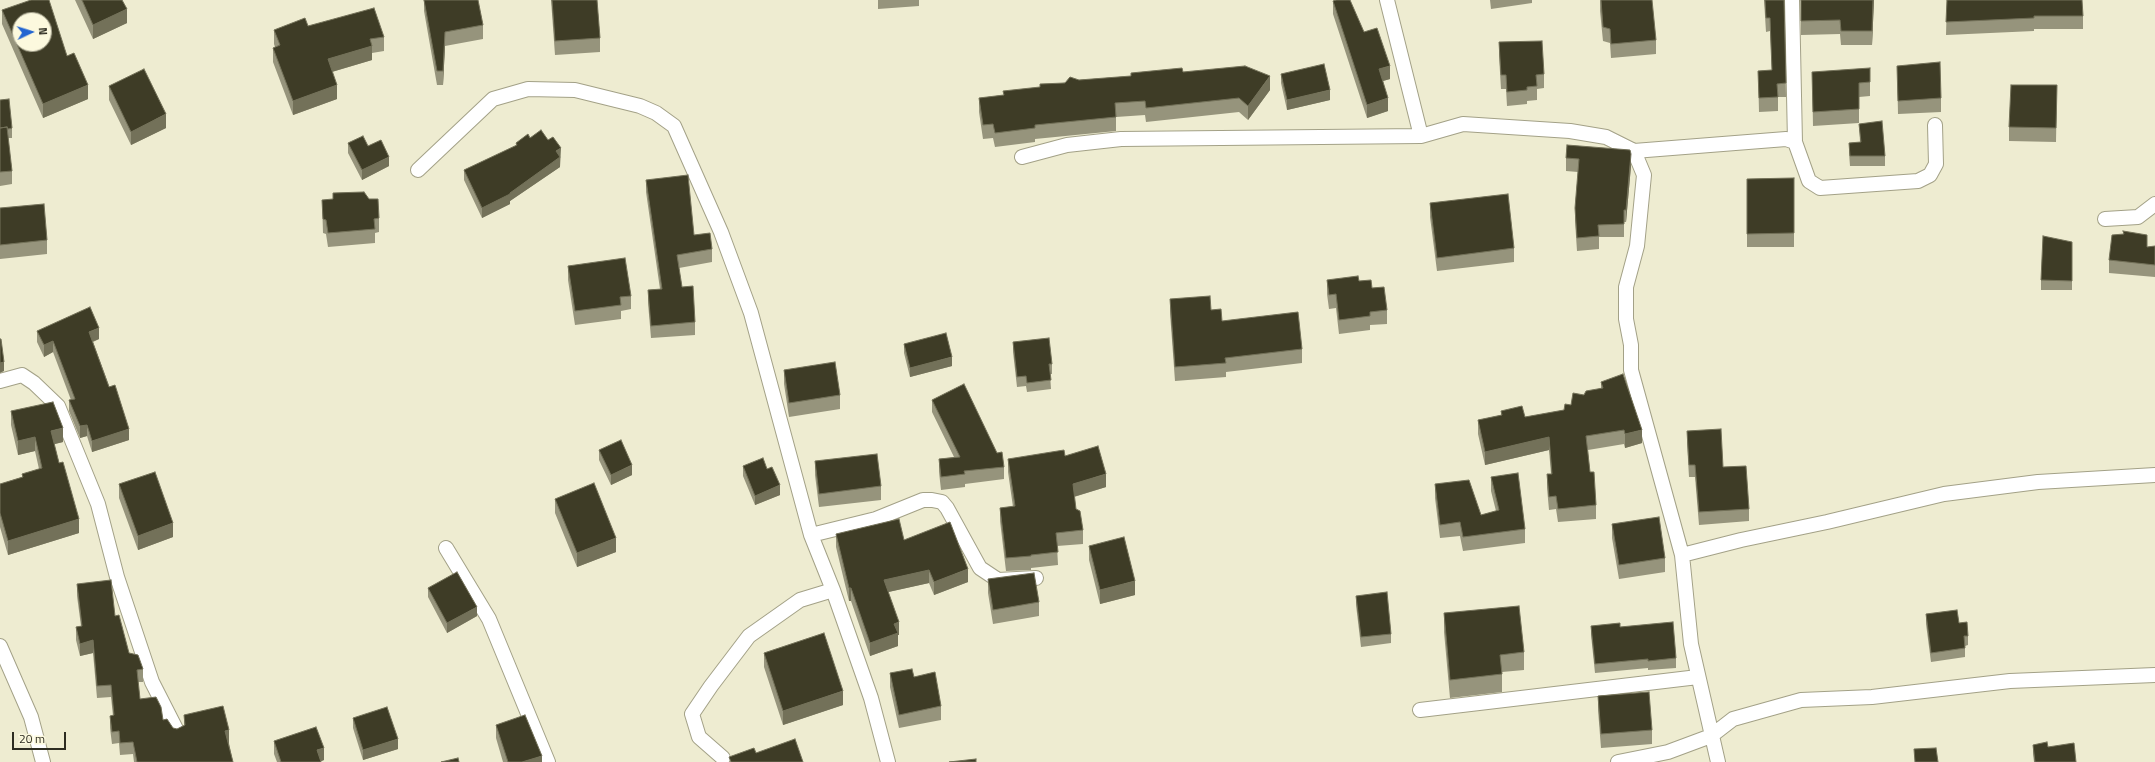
<!DOCTYPE html>
<html>
<head>
<meta charset="utf-8">
<style>
  body { margin:0 }
  #map { position:relative; width:2155px; height:762px; overflow:hidden; background:#eeecd1; font-family:"Titillium Web",sans-serif }
  canvas { display:block }
  .north { position:absolute; left:12px; top:12px; width:40px; height:40px; box-sizing:border-box; background:#fcf9de; border:1px solid #a9a792; border-radius:50%; rotate:86deg; font-size:11px; font-weight:700; line-height:16px; text-align:center; color:#2d2c21 }
  .north::after { content:''; display:block; margin:auto; width:14px; height:18px; background:#2365d1; clip-path:polygon(50% 0,100% 100%,50% 72%,0 100%) }
  .scale { position:absolute; left:12px; top:732px; width:54px; height:18px; box-sizing:border-box; border:2px solid #2d2c21; border-top:0; padding-left:5px; font-size:12px; line-height:14px; white-space:nowrap; color:#2d2c21; -webkit-text-stroke:3px #fcf9de; paint-order:stroke }
</style>
</head>
<body>
<div id="map">
<canvas width="2155" height="762"></canvas>
<div class="north">N</div>
<div class="scale">20 m</div>
</div>
<script>
const c = document.querySelector('canvas').getContext('2d');
c.lineJoin = 'round';
const toPath = rows => new Path2D(rows.map(r => 'M' + r).join(''));
function strokePath(path, color, width, dash) { c.strokeStyle = color; c.lineWidth = width; c.lineCap = dash ? 'butt' : 'round'; c.setLineDash(dash || []); c.stroke(path); }
function paint(path, color) { c.fillStyle = color; c.fill(path, 'evenodd'); }
const street = toPath([
  [1387,0,1421,136,1463,124,1570,131,1606,137,1634,151,1644,175,1637,246,1626,287,1626,319,1631,345,1631,370,1682,555,1691,644,1718,762],
  [1792,0,1795,142],
  [1634,151,1786,139,1795,142,1809,181,1820,188,1918,181,1930,175,1936,164,1935,125],
  [1022,157,1067,145,1121,139,1421,136],
  [418,170,493,99,528,89,575,90,640,106,656,113,674,126,721,232,751,313,811,535,833,590,871,698,888,762],
  [2105,219,2138,217,2155,204],
  [0,381,22,375,34,383,58,406,98,504,117,577,152,682,178,733],
  [811,535,876,519,923,500,932,500,942,502,947,508,980,568,998,580,1036,578],
  [446,548,489,619,548,762],
  [1682,555,1741,540,1827,522,1944,494,2038,482,2155,475],
  [0,646,31,717,43,762],
  [1420,710,1698,677],
  [723,758,699,737,692,714,711,686,749,636,800,600,833,590],
  [1618,762,1668,752,1711,736,1733,719,1801,700,1872,697,2010,681,2155,675]
]);
strokePath(street, '#a3a187', 16);
strokePath(street, '#fff', 14);
paint(toPath([
  [75,0,122,0,127,23,93,39],
  [424,0,478,0,483,25,483,39,445,46,443,85,437,85,424,11],
  [551,0,597,0,600,38,600,52,555,55],
  [878,0,919,0,919,6,878,9],
  [1490,0,1532,0,1532,3,1491,9],
  [1600,0,1656,40,1656,54,1611,58,1610,43,1603,41,1600,11],
  [1764,0,1784,0,1786,97,1778,97,1778,111,1759,112,1758,71,1772,70,1770,31,1766,32],
  [1801,0,1874,0,1872,45,1841,45,1840,34,1801,35],
  [1947,0,2083,16,2083,29,2034,29,2034,31,1946,35],
  [1333,1,1364,32,1390,79,1383,81,1388,111,1367,118,1333,14],
  [2,10,67,56,88,99,43,118,2,24],
  [308,26,384,37,384,51,372,53,372,60,332,72,337,99,293,115,273,62,273,48,275,47,274,44,274,30],
  [1499,42,1544,74,1544,88,1537,89,1537,100,1527,101,1527,104,1507,106,1506,89,1501,89,1499,56],
  [1897,66,1941,98,1941,112,1898,114],
  [1183,72,1270,90,1248,120,1239,112,1146,122,1145,115,1116,117,1116,131,1035,139,1035,142,995,147,993,138,983,139,979,112,979,98,1003,95,1040,87,1079,80],
  [1812,72,1870,82,1870,96,1859,97,1859,123,1813,126],
  [1281,74,1330,100,1287,110,1281,83],
  [2057,85,2056,142,2009,141,2009,127],
  [109,86,166,128,131,145,109,100],
  [0,100,12,128,12,138,8,138,12,171,12,184,0,186],
  [1859,124,1885,156,1885,166,1850,166,1849,153,1849,143,1860,142],
  [530,138,561,158,560,158,560,167,510,201,510,204,482,218,464,180,464,170,516,146,516,143],
  [348,143,389,166,362,180,348,153],
  [1567,145,1631,166,1626,222,1624,222,1624,237,1599,237,1599,249,1577,251,1575,221,1575,208,1578,172,1566,171,1566,158],
  [1794,178,1794,247,1747,247,1747,179],
  [646,180,694,235,712,249,712,262,679,268,682,287,695,322,695,335,651,338,648,303,648,290,660,289,646,192],
  [322,200,379,218,379,232,375,233,375,243,328,247,326,234,323,233],
  [1430,203,1514,248,1514,262,1437,271,1430,217],
  [0,208,47,240,47,254,0,259],
  [2123,231,2147,247,2155,246,2155,277,2109,273,2109,260,2123,234],
  [2072,242,2072,290,2041,290,2041,280],
  [568,266,631,296,631,309,621,311,621,319,575,325,568,280],
  [1327,280,1359,281,1372,288,1387,310,1387,324,1370,325,1370,330,1339,334,1336,308,1329,309,1327,294],
  [1170,299,1211,310,1222,321,1302,349,1302,363,1226,372,1226,377,1175,381,1170,313],
  [37,331,99,339,93,342,129,440,92,452,87,436,80,438,69,411,69,400,71,400,53,352,44,357,37,342],
  [1013,342,1052,364,1052,374,1050,374,1051,389,1027,392,1026,386,1017,387,1013,352],
  [904,344,952,366,910,377,904,353],
  [784,370,840,395,840,409,789,417,784,384],
  [1601,382,1642,443,1625,448,1624,444,1588,450,1590,472,1596,505,1596,519,1558,522,1556,509,1549,510,1547,488,1547,474,1551,474,1549,450,1485,465,1478,434,1478,420,1501,415,1501,411,1525,417,1564,410,1584,395,1601,388],
  [932,400,997,453,1004,467,1004,479,965,484,965,487,941,490,939,472,939,459,954,457,932,412],
  [11,411,63,442,54,444,79,533,8,555,0,527,0,484,22,477,22,474,39,469,35,451,18,455,11,425],
  [1687,431,1749,509,1749,521,1699,525,1695,477,1689,477,1687,443],
  [599,450,632,475,611,485,599,460],
  [1065,456,1106,487,1074,497,1076,509,1083,530,1083,544,1057,546,1058,565,1031,568,1031,570,1006,571,1000,521,1000,508,1013,507,1008,472,1008,459],
  [815,461,881,486,881,500,819,507,815,475],
  [743,466,767,469,780,495,755,505,743,476],
  [1491,477,1525,529,1525,543,1463,551,1460,536,1440,538,1435,498,1435,484,1481,515,1496,511,1491,491],
  [119,484,173,537,138,550,119,498],
  [555,499,616,552,577,567,555,513],
  [1612,524,1665,558,1665,572,1619,579,1612,538],
  [836,534,904,540,968,582,934,595,929,583,888,592,899,635,898,635,898,646,870,656,851,601,849,601,836,547],
  [1089,546,1135,595,1100,604,1089,560],
  [988,579,1039,602,1039,616,993,624,988,593],
  [77,584,115,616,129,653,143,669,143,682,138,682,140,699,163,720,173,728,177,729,184,726,184,715,229,743,233,762,134,762,133,754,120,755,119,743,112,744,110,728,110,716,113,716,111,697,97,698,93,653,80,656,76,640,76,627,81,626,77,596],
  [428,588,477,616,447,633,428,597],
  [1356,596,1391,634,1391,643,1361,647,1356,605],
  [1444,613,1524,652,1524,670,1502,672,1502,692,1450,698,1444,632],
  [1926,614,1959,623,1968,636,1968,645,1965,646,1965,657,1931,662,1926,624],
  [1591,626,1620,627,1676,658,1676,668,1648,670,1648,668,1595,673,1591,635],
  [764,653,843,705,783,725,764,667],
  [890,673,914,677,941,706,941,720,899,728,890,687],
  [1598,696,1652,730,1652,744,1601,748,1598,710],
  [353,718,398,749,363,760,353,728],
  [496,725,542,762,503,762,496,738],
  [274,741,324,760,321,761,321,762,277,762,274,754],
  [2033,745,2048,747,2076,762,2034,762,2033,754]
]), '#96947c');
paint(toPath([
  [1873,0,1874,0,1872,45,1872,31],
  [127,9,127,23,93,39,93,25],
  [445,32,445,46,443,85,443,71],
  [372,46,372,60,328,73,328,59],
  [1390,66,1390,79,1379,82,1379,69],
  [1270,76,1270,90,1248,120,1248,106],
  [88,85,88,99,43,118,43,104],
  [337,85,337,99,293,115,293,101],
  [1330,90,1330,100,1287,110,1287,100],
  [1388,98,1388,111,1367,118,1367,105],
  [166,114,166,128,131,145,131,132],
  [561,148,560,167,510,201,510,204,482,218,482,208,510,193,556,151],
  [1631,154,1631,166,1626,222,1626,210],
  [389,157,389,166,362,180,362,170],
  [99,328,99,339,89,343,89,332],
  [53,341,53,352,44,357,44,345],
  [952,357,952,366,910,377,910,368],
  [4,362,4,371,0,373,0,363],
  [87,425,87,436,80,438,80,426],
  [63,428,63,442,51,445,51,431],
  [129,429,129,440,92,452,92,441],
  [1642,430,1642,443,1625,448,1625,434],
  [35,437,35,451,18,455,18,441],
  [1549,437,1549,450,1485,465,1485,452],
  [632,465,632,475,611,485,611,475],
  [1106,474,1106,487,1073,497,1073,484],
  [780,485,780,495,755,505,755,496],
  [79,519,79,533,8,555,8,541],
  [173,523,173,537,138,550,138,536],
  [616,538,616,552,577,567,577,553],
  [968,569,968,582,934,595,934,582],
  [929,570,929,583,884,593,884,580],
  [1135,581,1135,595,1100,604,1100,590],
  [849,588,851,588,851,601,849,601],
  [477,607,477,616,447,633,447,623],
  [899,622,899,635,898,635,898,646,870,656,870,643,894,624],
  [93,640,93,653,80,656,80,644],
  [843,691,843,705,783,725,783,711],
  [229,730,229,743,225,743,225,731],
  [398,739,398,749,363,760,363,750],
  [324,748,324,760,319,762,317,750],
  [542,756,542,762,522,762]
]), '#737159');
const building = toPath([
  [31,0,49,0,67,56,74,53,88,85,43,104,2,10,31,0],
  [20,20,44,20,44,44,20,44,20,20],
  [82,0,122,0,127,9,93,25,82,0],
  [424,0,478,0,483,25,445,32,443,71,437,71,424,0],
  [552,0,597,0,600,38,555,41,552,0],
  [1336,0,1350,0,1364,32,1377,28,1390,66,1379,69,1388,98,1367,105,1333,1,1336,0],
  [1601,0,1652,0,1656,40,1611,44,1610,29,1603,27,1601,0],
  [1765,0,1784,0,1786,83,1777,84,1778,97,1759,98,1758,71,1772,70,1770,18,1766,18,1765,0],
  [1801,0,1873,0,1872,31,1841,31,1840,20,1801,21,1801,0],
  [1947,0,2082,0,2083,16,2034,16,2034,18,1946,22,1947,0],
  [374,8,384,37,370,39,372,46,328,59,337,85,293,101,273,48,280,45,274,30,305,18,308,26,374,8],
  [1542,41,1544,74,1536,75,1537,86,1527,87,1527,90,1507,92,1506,75,1501,75,1499,42,1542,41],
  [1940,62,1941,98,1898,101,1897,66,1940,62],
  [1324,64,1330,90,1287,100,1281,74,1324,64],
  [1245,66,1270,76,1248,106,1239,98,1146,108,1145,101,1115,103,1116,117,1035,125,1035,128,995,133,993,124,983,125,979,98,1004,95,1003,91,1040,87,1040,84,1065,83,1070,77,1079,80,1131,76,1131,73,1182,68,1183,72,1245,66],
  [1870,68,1870,82,1859,83,1859,109,1813,112,1812,72,1870,68],
  [144,69,166,114,131,132,109,86,144,69],
  [2011,85,2057,85,2056,128,2009,127,2011,85],
  [9,99,12,128,8,129,7,127,0,128,0,100,9,99],
  [1882,121,1885,156,1850,156,1849,143,1861,142,1859,124,1882,121],
  [7,127,12,171,0,172,0,128,7,127],
  [541,130,548,140,553,137,561,148,556,151,560,157,510,193,510,194,482,208,464,170,517,145,516,143,528,134,530,138,541,130],
  [363,136,368,146,381,140,389,157,362,170,348,143,363,136],
  [1567,145,1630,150,1631,154,1626,210,1624,210,1624,224,1598,225,1599,236,1577,238,1575,208,1579,159,1566,158,1567,145],
  [688,175,694,235,710,233,712,249,677,255,682,287,693,286,695,322,651,326,648,290,662,289,646,180,688,175],
  [1794,178,1794,233,1747,234,1747,179,1794,178],
  [364,192,369,199,378,199,379,218,374,219,375,229,328,233,326,220,323,219,322,200,333,199,333,193,364,192],
  [1508,194,1514,248,1437,258,1430,203,1508,194],
  [44,204,47,240,0,245,0,208,44,204],
  [2123,231,2147,235,2147,247,2155,246,2155,265,2109,260,2112,235,2124,234,2123,231],
  [2043,236,2072,242,2072,281,2041,280,2043,236],
  [625,258,631,296,620,297,621,305,575,311,568,266,625,258],
  [1358,276,1359,281,1371,280,1372,288,1384,287,1387,310,1370,312,1370,316,1339,320,1336,294,1329,295,1327,280,1358,276],
  [1210,296,1211,310,1221,309,1222,321,1298,312,1302,349,1225,358,1226,363,1175,367,1170,299,1210,296],
  [90,307,99,328,89,332,109,387,115,385,129,429,92,441,87,425,80,426,69,400,75,399,53,341,44,345,37,331,90,307],
  [946,333,952,357,910,368,904,344,946,333],
  [1049,338,1052,364,1049,364,1051,380,1027,383,1026,376,1017,377,1013,342,1049,338],
  [0,339,1,339,4,362,0,363,0,339],
  [835,362,840,395,789,403,784,370,835,362],
  [1623,374,1642,430,1625,434,1624,430,1586,436,1590,472,1594,472,1596,505,1558,509,1556,496,1549,497,1547,474,1552,474,1549,437,1485,452,1478,420,1502,415,1501,411,1522,406,1525,417,1564,410,1565,404,1571,405,1573,393,1584,395,1586,391,1603,388,1601,382,1623,374],
  [964,384,997,453,1002,452,1004,467,964,471,965,474,941,477,939,459,960,457,932,400,964,384],
  [53,402,63,428,51,431,59,463,63,462,79,519,8,541,0,513,0,484,23,477,22,474,42,468,35,437,18,441,11,411,53,402],
  [1721,429,1723,467,1746,466,1749,509,1699,512,1695,465,1689,465,1687,431,1721,429],
  [621,440,632,465,611,475,599,450,621,440],
  [1098,446,1106,474,1073,484,1076,509,1080,511,1083,530,1056,533,1058,552,1031,555,1031,556,1006,558,1000,508,1015,506,1008,459,1064,450,1065,456,1098,446],
  [877,454,881,486,819,494,815,461,877,454],
  [763,458,767,469,772,467,780,485,755,496,743,466,763,458],
  [155,472,173,523,138,536,119,484,155,472],
  [1518,473,1525,529,1463,537,1460,522,1440,525,1435,484,1469,480,1481,515,1499,510,1491,477,1518,473],
  [594,483,616,538,577,553,555,499,594,483],
  [1659,517,1665,558,1619,565,1612,524,1659,517],
  [899,519,904,540,950,522,968,569,934,582,929,570,884,580,899,622,894,624,898,633,870,643,851,588,849,588,836,534,899,519],
  [1124,537,1135,581,1100,590,1089,546,1124,537],
  [457,572,477,607,447,623,428,588,457,572],
  [1034,573,1039,602,993,610,988,579,1034,573],
  [111,580,115,616,119,615,129,653,138,655,143,669,137,670,140,699,156,697,161,707,163,720,167,719,173,728,177,729,185,725,184,715,223,706,229,730,225,731,233,762,137,762,133,742,120,743,119,731,112,732,110,716,114,715,111,685,97,686,93,640,80,644,76,627,82,626,77,584,111,580],
  [1387,592,1391,634,1361,637,1356,596,1387,592],
  [1519,606,1524,652,1500,655,1502,674,1450,680,1444,613,1519,606],
  [1957,610,1959,623,1967,622,1968,636,1964,636,1965,648,1931,653,1926,614,1957,610],
  [1673,622,1676,658,1648,661,1648,659,1595,664,1591,626,1620,623,1620,627,1673,622],
  [824,633,843,691,783,711,764,653,824,633],
  [912,669,914,677,935,672,941,706,899,715,890,673,912,669],
  [1649,692,1652,730,1601,734,1598,696,1649,692],
  [387,707,398,739,363,750,353,718,387,707],
  [525,715,542,756,522,762,508,762,496,725,525,715],
  [316,727,324,748,317,750,321,762,281,762,274,741,316,727],
  [795,739,803,762,731,762,729,757,754,748,756,753,795,739],
  [2047,742,2048,747,2074,743,2076,762,2035,762,2033,745,2047,742],
  [1936,748,1938,762,1915,762,1914,749,1936,748],
  [458,758,459,762,441,762,458,758],
  [976,759,976,762,949,762,976,759]
]);
paint(building, '#3e3c26');
strokePath(building, '#737159', 1);
</script>
</body>
</html>
